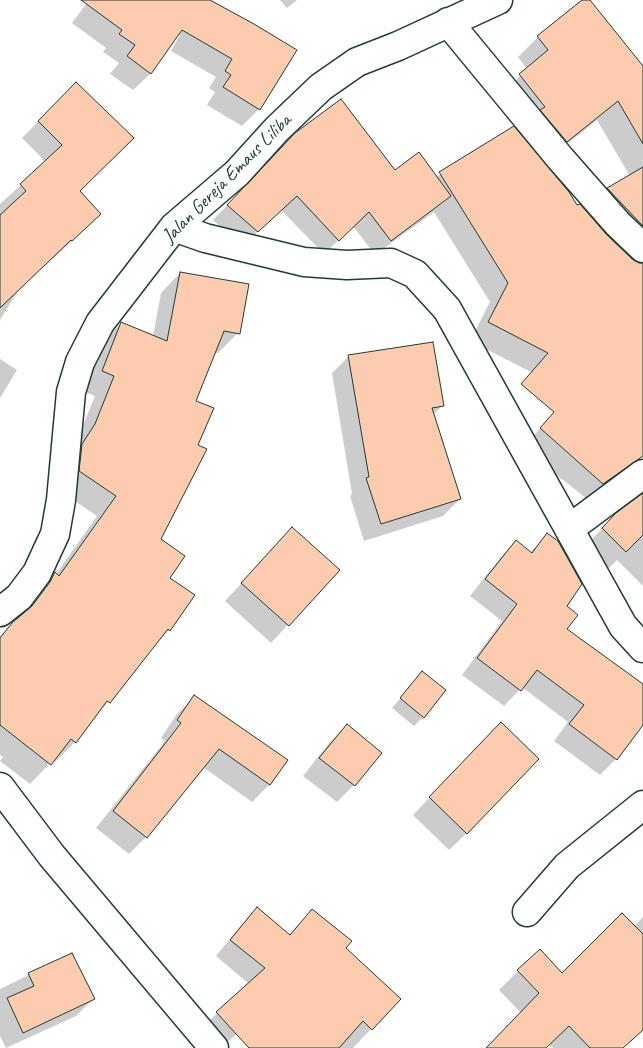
<!DOCTYPE html>
<html>
<head>
<meta charset="utf-8">
<style>
  body { margin:0 }
  canvas { display:block; background:#fff }
</style>
</head>
<body>
<canvas width="643" height="1048"></canvas>
<script>
const c = document.querySelector('canvas').getContext('2d');
c.lineJoin = 'round';
function paint(path, color) { c.fillStyle = color; c.fill(path, 'evenodd'); }
const toPath = rows => new Path2D(rows.map(r => 'M' + r).join(''));
function strokePath(path, color, width, dash) { c.strokeStyle = color; c.lineWidth = width; c.lineCap = dash ? 'butt' : 'round'; c.setLineDash(dash || []); c.stroke(path); }
function drawText(font, color, halo, rows, align = 'center') {
  c.font = font + ' Caveat,sans-serif'; c.lineWidth = 5; c.setLineDash([]); c.textBaseline = 'middle'; c.strokeStyle = halo; c.fillStyle = color; for (const [text, x, y, turn = 0] of rows) {
    c.save(); c.translate(x, y); c.rotate((+turn || 0) * Math.PI / 180); c.textAlign = isNaN(turn) ? turn : align; if (halo) c.strokeText(text, 0, 0); c.fillText(text, 0, 0); c.restore();
  }
}
paint(toPath([
  [89,0,207,0,259,109,242,126,207,105,215,92,209,88,216,77,171,51,180,35,178,34,151,73,133,90,110,74,119,63,103,52,106,48,72,23],
  [280,0,297,0,287,8],
  [584,0,588,0,643,68,643,247,588,209,608,189,630,176,597,120,546,161,500,95,527,69,518,57,538,37],
  [77,83,79,191,83,231,19,289,0,320,0,204,46,162,22,138],
  [513,128,577,207,643,271,643,456,527,377,531,372,470,341,490,302,434,212,375,255,353,226,324,254,281,210,242,246,213,220,280,150,435,178],
  [180,273,238,333,218,353,214,353,194,402,159,540,168,578,169,630,152,647,75,742,55,762,53,760,30,784,0,761,3,757,0,755,0,636,19,618,30,604,35,593,56,574,97,516,60,491,75,445,95,396,82,391,102,343,122,323,153,336,161,293],
  [349,356,442,406,433,415,460,499,443,516,364,541,350,496,352,494,332,373],
  [0,359,17,370,0,398],
  [562,405,623,468,606,485,587,499,562,479,561,479,524,446],
  [643,495,643,586,617,560,607,570,584,547,617,514],
  [292,529,332,577,271,643,225,601],
  [547,534,566,629,643,686,643,723,616,759,600,775,554,741,568,722,522,687,504,706,462,675,502,621,470,596,500,558,516,541,530,553],
  [422,673,423,717,414,726,392,708],
  [194,697,286,760,269,785,252,802,203,767,146,837,129,854,96,828,165,741,161,738,177,714],
  [347,725,354,785,337,802,303,776,329,743],
  [484,741,467,833,449,850,413,815],
  [257,909,289,935,312,910,344,948,399,999,353,1048,264,1048,242,1029,221,1048,201,1028,249,984,216,956,242,924],
  [643,917,643,1029,623,1048,553,1048,549,1044,545,1048,487,1048,521,1013,499,990,518,971,562,975,634,926],
  [41,969,93,999,76,1016,6,1048,0,1036,0,989]
]), '#0003');
const building = toPath([
  [81,0,210,0,254,24,297,50,260,110,223,87,231,75,225,71,232,59,182,30,151,74,127,56,135,45,119,34,122,30,81,0],
  [582,0,590,0,643,66,643,144,618,101,567,142,540,110,545,107,519,74,548,50,537,36,582,0],
  [76,82,134,138,80,191,101,214,72,241,71,240,0,308,0,215,26,191,20,184,62,145,38,121,76,82],
  [341,99,395,170,419,152,451,196,391,241,369,212,339,241,297,196,258,232,227,205,295,133,341,99],
  [514,126,569,192,577,205,580,204,606,234,632,259,639,263,643,263,643,456,603,484,540,428,554,412,521,384,548,353,488,322,508,283,439,172,514,126],
  [643,167,643,226,607,188,643,167],
  [180,272,249,284,240,334,224,331,196,401,214,408,198,445,207,449,161,539,185,556,170,578,195,595,170,631,168,629,110,703,107,701,76,743,71,739,51,765,0,725,0,638,12,623,32,606,50,582,55,572,59,576,116,496,79,471,82,444,95,424,114,376,102,371,121,322,167,341,180,272],
  [433,342,444,406,432,408,461,499,381,524,366,478,369,477,348,355,433,342],
  [643,493,643,535,626,552,602,528,616,513,643,493],
  [292,527,340,570,289,626,241,583,292,527],
  [547,533,558,541,582,584,567,606,578,615,567,629,643,684,643,725,617,760,569,724,584,705,537,670,521,691,477,658,517,604,485,579,516,540,532,553,547,533],
  [422,671,446,690,424,718,400,698,422,671],
  [194,695,288,760,270,785,219,749,147,838,113,811,181,723,177,720,194,695],
  [501,722,539,759,467,834,429,797,501,722],
  [347,724,382,753,355,786,319,758,347,724],
  [257,907,290,935,312,909,352,941,346,948,401,999,372,1030,363,1021,339,1048,249,1048,216,1012,265,968,230,940,257,907],
  [622,913,643,934,643,1030,623,1048,590,1048,569,1026,546,1048,486,1048,539,993,517,970,540,949,562,973,622,913],
  [72,953,95,999,23,1033,7,998,34,986,28,973,72,953]
]);
paint(building, '#fdcbad');
strokePath(building, '#1f3d34', 1);
const street = toPath([
  [448,22,560,158,618,224,643,248],
  [174,227,205,238,304,262,347,265,391,263,415,274,447,309,623,626,643,648],
  [569,529,643,474],
  [0,612,19,597,37,573,55,534,61,500,71,392,80,362,100,323,174,227,237,173,277,129,321,87,357,62,398,46,498,0],
  [0,787,52,856,214,1048],
  [527,912,567,866,643,805]
]);
strokePath(street, '#1f3d34', 31);
strokePath(street, '#fff', 28);
drawText('20px', '#1f3d34', '#fff', [
  ["Jalan Gereja Emaus Liliba",227,179,-45]
]);
</script>
</body>
</html>
